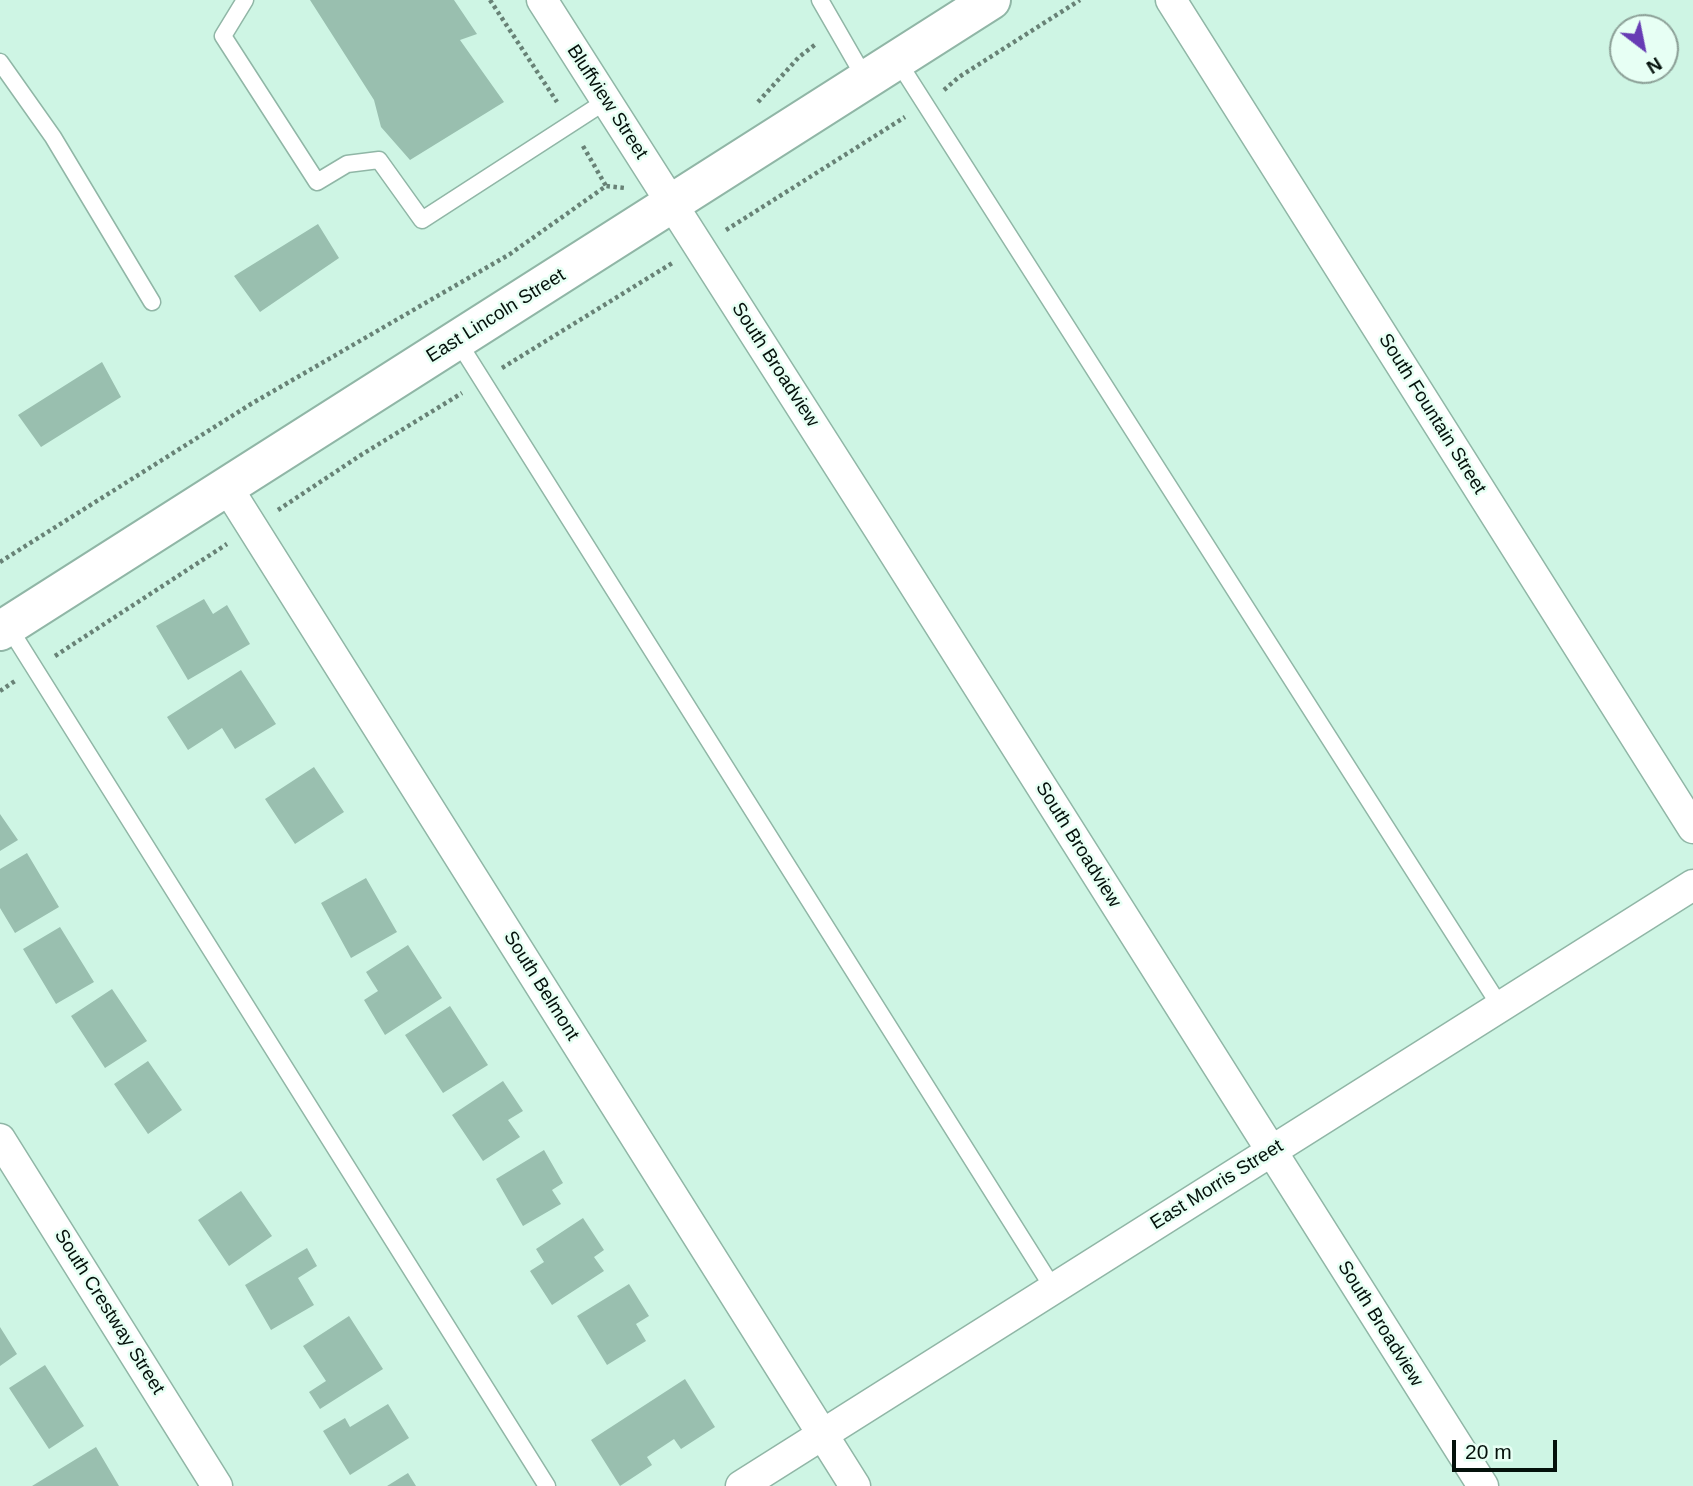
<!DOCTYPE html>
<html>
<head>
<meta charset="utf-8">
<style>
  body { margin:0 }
  #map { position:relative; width:1693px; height:1486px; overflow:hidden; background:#cef5e4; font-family:Arial,sans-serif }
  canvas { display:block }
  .north { position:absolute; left:1609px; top:14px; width:70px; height:70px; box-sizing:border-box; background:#e7fff4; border:2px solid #8ca097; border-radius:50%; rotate:148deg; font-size:19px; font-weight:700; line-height:28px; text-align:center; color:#04110b }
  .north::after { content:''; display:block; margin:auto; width:24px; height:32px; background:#673cb4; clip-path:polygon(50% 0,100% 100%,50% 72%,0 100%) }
  .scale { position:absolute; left:1452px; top:1440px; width:105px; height:32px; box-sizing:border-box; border:4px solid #04110b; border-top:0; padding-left:9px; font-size:21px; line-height:24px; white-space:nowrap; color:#04110b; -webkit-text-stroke:5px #e7fff4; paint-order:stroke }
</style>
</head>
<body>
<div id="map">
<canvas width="1693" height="1486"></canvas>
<div class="north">N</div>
<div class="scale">20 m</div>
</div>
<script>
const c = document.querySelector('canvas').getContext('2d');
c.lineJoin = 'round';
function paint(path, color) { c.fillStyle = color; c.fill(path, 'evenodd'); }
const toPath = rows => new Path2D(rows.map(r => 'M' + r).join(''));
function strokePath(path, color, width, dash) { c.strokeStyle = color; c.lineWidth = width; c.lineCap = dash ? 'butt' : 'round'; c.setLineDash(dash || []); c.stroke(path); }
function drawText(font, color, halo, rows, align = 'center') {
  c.font = font + ' Arial,sans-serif'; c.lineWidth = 5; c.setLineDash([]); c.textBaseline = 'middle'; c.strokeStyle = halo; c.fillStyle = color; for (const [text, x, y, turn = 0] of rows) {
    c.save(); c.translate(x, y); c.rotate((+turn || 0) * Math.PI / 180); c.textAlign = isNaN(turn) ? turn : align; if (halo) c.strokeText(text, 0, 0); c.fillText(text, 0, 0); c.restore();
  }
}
paint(toPath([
  [310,0,454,0,477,34,460,40,504,102,410,160,381,127,374,100],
  [318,224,339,258,260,312,234,276],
  [102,362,121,397,41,447,18,415],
  [204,599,213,614,227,605,250,644,188,680,156,626],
  [241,670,276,724,235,749,222,728,188,750,167,717],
  [314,767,344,812,295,844,265,799],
  [0,814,18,840,0,851],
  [27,853,59,907,15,933,0,908,0,869],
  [366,878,397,932,351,958,321,903],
  [60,927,94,982,56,1004,23,949],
  [408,945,442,998,385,1035,364,1000,378,991,366,972],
  [112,989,147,1041,105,1068,71,1016],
  [450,1006,488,1065,443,1093,405,1035],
  [148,1061,182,1110,148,1134,114,1084],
  [503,1081,523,1111,508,1120,520,1137,483,1161,452,1115],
  [544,1150,563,1183,552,1190,561,1204,523,1226,496,1179],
  [241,1191,272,1236,229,1266,198,1220],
  [583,1218,604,1250,594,1257,604,1271,552,1305,530,1271,544,1262,536,1249],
  [307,1248,317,1266,298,1278,314,1305,271,1330,245,1285],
  [629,1284,649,1316,636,1324,646,1341,607,1365,577,1316],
  [349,1316,383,1369,320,1409,309,1392,326,1381,303,1346],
  [0,1327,17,1354,0,1366],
  [45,1365,84,1426,49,1449,9,1388],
  [685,1379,715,1427,681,1449,674,1439,647,1457,652,1465,620,1486,591,1440],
  [388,1404,409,1438,350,1475,323,1431,345,1418,350,1427],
  [96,1447,119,1486,32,1486],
  [408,1473,416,1486,387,1486]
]), '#99bfaf');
const service = toPath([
  [245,0,223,36,317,182,347,164,379,160,422,220,606,101],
  [820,0,866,80],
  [897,60,1500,1006],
  [0,62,53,137,152,302],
  [457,340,1053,1288],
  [8,626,547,1486]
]);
const minor = toPath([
  [542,0,879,529,1483,1486],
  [1171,0,1693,828],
  [227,487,855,1486],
  [0,1139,217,1486],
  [741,1486,1693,885]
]);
const tertiary = toPath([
  [0,631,991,0]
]);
strokePath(service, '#90b6a6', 19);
strokePath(minor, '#90b6a6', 33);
strokePath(tertiary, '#90b6a6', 42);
strokePath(toPath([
  [490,0,557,102],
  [944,90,959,77,1080,0],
  [758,102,799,57,816,44],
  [583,146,606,186],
  [726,230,905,117],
  [502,368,674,262],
  [278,510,361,455,462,393],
  [0,562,251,404,510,254,606,186,625,188],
  [55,656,227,544],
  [0,691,15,681]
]), '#688276', 4.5, [3.5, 3.5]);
strokePath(service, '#fff', 16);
strokePath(minor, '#fff', 30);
strokePath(tertiary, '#fff', 38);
drawText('19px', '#04110b', '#e7fff4', [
  ["Bluffview Street",607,102,57],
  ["East Lincoln Street",496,316,-32],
  ["South Broadview",775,365,57],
  ["South Fountain Street",1432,414,58],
  ["South Broadview",1078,845,58],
  ["South Belmont",541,986,58],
  ["East Morris Street",1217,1185,-32],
  ["South Crestway Street",109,1312,58],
  ["South Broadview",1380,1324,58]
]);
</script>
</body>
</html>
